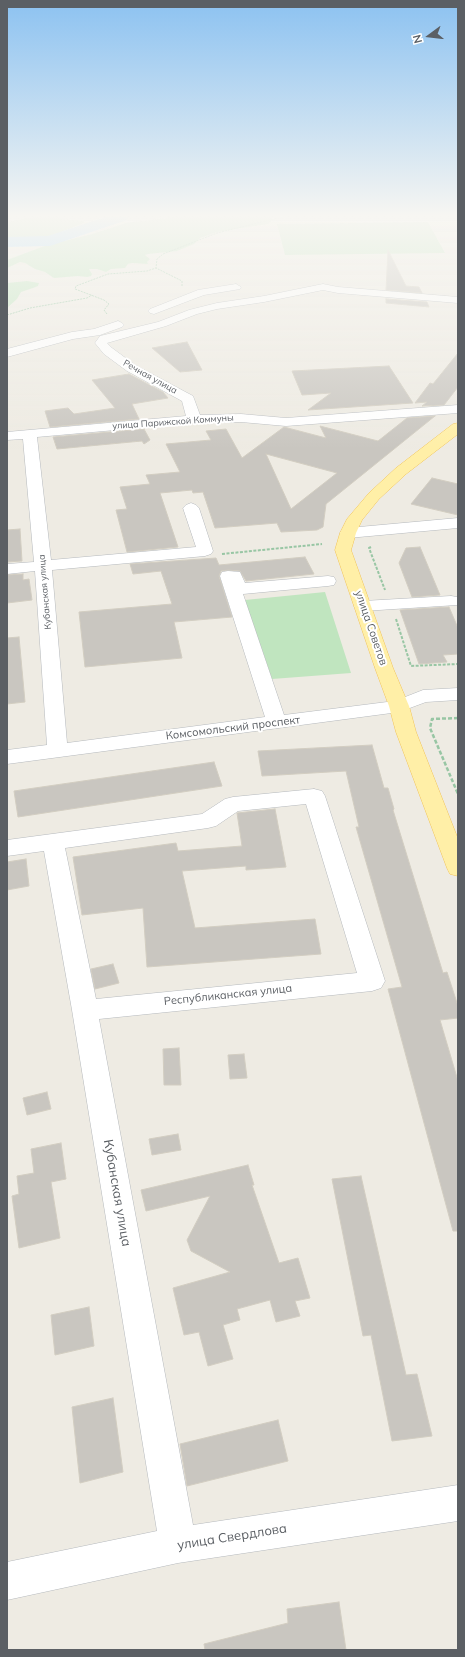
<!DOCTYPE html>
<html>
<head>
<meta charset="utf-8">
<style>
  body { margin:0 }
  #map { position:relative; width:465px; height:1657px; overflow:hidden; background:#eeebe3; font-family:Mulish,sans-serif }
  canvas { display:block }
  .frame { position:absolute; inset:0; border:8px solid #5b5f64; pointer-events:none }
  .north { position:absolute; left:409px; top:16px; width:40px; height:40px; -webkit-text-stroke:3px #fff; paint-order:stroke; rotate:255deg; font-size:11px; font-weight:700; line-height:16px; text-align:center; color:#5b5f64 }
  .north::after { content:''; display:block; margin:auto; width:14px; height:18px; background:#5b5f64; clip-path:polygon(50% 0,100% 100%,50% 72%,0 100%) }
</style>
</head>
<body>
<div id="map">
<canvas width="465" height="1657"></canvas>
<div class="frame"></div>
<div class="north">N</div>
</div>
<script>
const c = document.querySelector('canvas').getContext('2d');
c.lineJoin = 'round';
function paint(path, color) { c.fillStyle = color; c.fill(path, 'evenodd'); }
const toPath = rows => new Path2D(rows.map(r => 'M' + r).join(''));
function strokePath(path, color, width, dash) { c.strokeStyle = color; c.lineWidth = width; c.lineCap = dash ? 'butt' : 'round'; c.setLineDash(dash || []); c.stroke(path); }
function drawText(font, color, halo, rows, align = 'center') {
  c.font = font + ' Mulish,sans-serif'; c.lineWidth = 4; c.setLineDash([]); c.textBaseline = 'middle'; c.strokeStyle = halo; c.fillStyle = color; for (const [text, x, y, turn = 0] of rows) {
    c.save(); c.translate(x, y); c.rotate((+turn || 0) * Math.PI / 180); c.textAlign = isNaN(turn) ? turn : align; if (halo) c.strokeText(text, 0, 0); c.fillText(text, 0, 0); c.restore();
  }
}
paint(toPath([
  [31,217,60,217,61,219,84,221,84,223,51,236,23,240,7,240,7,222],
  [174,217,271,217,271,221,268,224,217,232,200,238,194,244,177,251,148,254,145,255,150,259,147,262,148,264,132,263,128,264,125,268,111,269,106,272,97,269,89,269,92,274,91,276,87,277,78,276,54,278,45,272,35,269,25,263,20,262,7,268,7,260,47,245,92,234,126,223],
  [428,222,445,253,285,255,277,224],
  [27,281,39,283,38,286,33,288,21,292,17,299,7,308,7,283],
  [325,592,351,673,272,679,245,600]
]), '#c0e5bf');
paint(toPath([
  [105,217,129,217,127,220,50,246,7,247,7,237,48,236,105,217]
]), '#a2d8ff');
const building = toPath([
  [388,250,406,286,419,287,422,293,386,290,388,250],
  [386,299,427,302,429,307,386,303,386,299],
  [187,342,202,370,180,372,152,348,187,342],
  [458,353,458,387,444,405,422,406,427,402,415,403,430,383,433,384,458,353],
  [389,366,413,403,308,410,331,393,302,395,292,371,389,366],
  [129,374,163,392,168,398,132,404,139,419,50,427,45,411,68,408,74,414,115,408,92,380,129,374],
  [435,416,326,504,323,527,317,530,281,532,277,523,215,528,203,492,193,493,192,490,160,493,178,547,127,552,116,510,127,509,120,487,150,484,146,475,180,472,166,444,211,440,206,431,226,429,242,458,284,427,326,438,320,426,378,441,407,418,435,416],
  [266,454,337,473,291,509,266,454],
  [144,429,150,440,144,444,142,441,57,449,53,437,144,429],
  [432,478,458,484,458,515,411,504,432,478],
  [20,529,22,561,7,562,7,530,20,529],
  [420,547,440,595,412,597,399,563,406,548,420,547],
  [305,557,314,574,246,581,240,571,228,570,221,571,219,576,232,617,174,622,182,658,85,667,79,612,172,604,161,571,133,574,130,564,216,558,219,565,305,557],
  [23,574,23,580,29,579,32,600,7,603,7,575,23,574],
  [449,607,458,628,458,654,443,655,447,662,419,664,400,610,449,607],
  [19,637,25,702,7,704,7,638,19,637],
  [372,745,384,788,388,788,394,809,393,810,443,973,447,972,458,1006,458,1018,440,1020,458,1081,458,1231,453,1231,388,989,402,987,356,827,359,827,346,771,262,776,258,751,372,745],
  [214,762,222,786,18,817,14,791,214,762],
  [275,809,286,867,246,870,246,866,182,871,195,928,315,919,321,954,147,967,143,908,82,915,73,857,176,843,178,851,242,846,237,813,275,809],
  [26,859,29,886,7,890,7,862,26,859],
  [113,964,119,983,95,989,91,969,113,964],
  [179,1048,181,1085,164,1085,163,1049,179,1048],
  [244,1054,247,1078,230,1079,228,1055,244,1054],
  [47,1092,51,1109,27,1115,23,1098,47,1092],
  [178,1134,181,1150,152,1155,149,1139,178,1134],
  [61,1143,66,1179,51,1182,60,1238,19,1248,12,1196,19,1194,17,1176,34,1173,31,1149,61,1143],
  [248,1165,254,1185,252,1185,279,1263,298,1258,310,1298,295,1301,300,1316,276,1322,270,1300,237,1309,240,1320,223,1325,233,1359,208,1366,199,1332,184,1335,173,1288,230,1272,191,1251,187,1240,210,1196,146,1211,141,1190,248,1165],
  [361,1176,406,1375,417,1374,432,1436,392,1441,371,1335,363,1336,332,1179,361,1176],
  [89,1307,94,1346,55,1355,51,1315,89,1307],
  [113,1398,123,1472,80,1483,72,1407,113,1398],
  [278,1420,288,1461,187,1486,180,1444,278,1420],
  [339,1602,346,1650,205,1650,204,1644,288,1623,287,1609,339,1602]
]);
paint(building, '#c9c6c0');
strokePath(building, '#d2cdc1', 1);
const minor = toPath([
  [236,284,241,287,240,289,204,295,154,314,150,313,148,311,150,309,198,290,236,284],
  [323,284,338,287,458,297,458,303,338,293,323,290,264,302,217,309,197,314,166,326,107,343,112,348,135,365,193,396,200,415,241,414,286,418,458,405,458,413,286,426,241,422,194,423,37,437,51,560,196,547,183,508,186,505,191,503,196,505,199,508,213,551,211,554,205,556,52,570,67,743,265,717,220,576,222,572,228,571,240,572,245,583,328,576,334,577,336,581,334,585,328,586,243,594,284,715,395,701,423,690,458,688,458,700,426,702,399,712,7,764,7,750,47,745,35,571,7,574,7,564,34,562,23,439,7,440,7,432,186,416,182,401,127,371,104,354,95,343,100,336,158,322,189,310,217,303,264,296,323,284],
  [118,321,122,323,124,325,122,327,100,335,73,339,7,357,7,349,72,332,94,329,118,321],
  [458,518,458,528,348,538,342,536,340,533,342,530,348,528,458,518],
  [451,596,457,597,457,605,363,611,357,610,354,606,357,602,363,601,451,596],
  [314,789,322,791,325,796,385,981,381,988,372,991,99,1019,193,1525,458,1485,458,1521,178,1563,7,1600,7,1562,157,1531,72,1010,44,851,7,856,7,840,202,814,225,799,233,797,314,789],
  [306,804,357,973,96,999,65,848,208,828,216,826,238,811,306,804]
]);
const major = toPath([
  [458,423,458,434,406,474,379,499,362,520,356,533,351,550,393,668,409,706,416,732,458,839,458,876,450,874,447,868,396,732,389,706,375,668,335,550,340,533,347,519,369,493,396,468,453,424,458,423]
]);
strokePath(minor, '#b5b9bd', 1);
strokePath(major, '#f1c359', 1);
strokePath(toPath([
  [182,286,182,281,156,268,157,259,163,254,217,233,282,217],
  [107,314,104,310,109,304,104,300,75,289,76,286,108,274,147,271,156,268],
  [7,315,30,308,87,298,92,295]
]), '#98c6a4', 1, [2, 1]);
strokePath(toPath([
  [371,547,369,548,385,590],
  [222,554,322,544],
  [396,619,411,666,458,664]
]), '#98c6a4', 2, [3, 1.5]);
strokePath(toPath([
  [458,718,432,719,430,728,458,794]
]), '#98c6a4', 2.5, [4, 2]);
paint(minor, '#fff');
paint(major, '#ffefa7');
const sky = c.createLinearGradient(0, 0, 0, 449);
sky.addColorStop(0, '#8cc2f1');
sky.addColorStop(0.48, '#f7f6f2');
sky.addColorStop(1, '#f7f6f200');
c.fillStyle = sky;
c.fillRect(0, 0, 465, 449);
drawText('9px', '#5b5f64', '#fff', [
  ["Речная улица",150,377,29],
  ["улица Парижской Коммуны",173,422,-4],
  ["Кубанская улица",45,592,-95]
]);
drawText('11px', '#5b5f64', '#fff', [
  ["улица Советов",371,628,71],
  ["Комсомольский проспект",233,728,-7],
  ["Республиканская улица",228,995,-6]
]);
drawText('13px', '#5b5f64', '#fff', [
  ["Кубанская улица",117,1193,80],
  ["улица Свердлова",232,1537,-9]
]);
</script>
</body>
</html>
